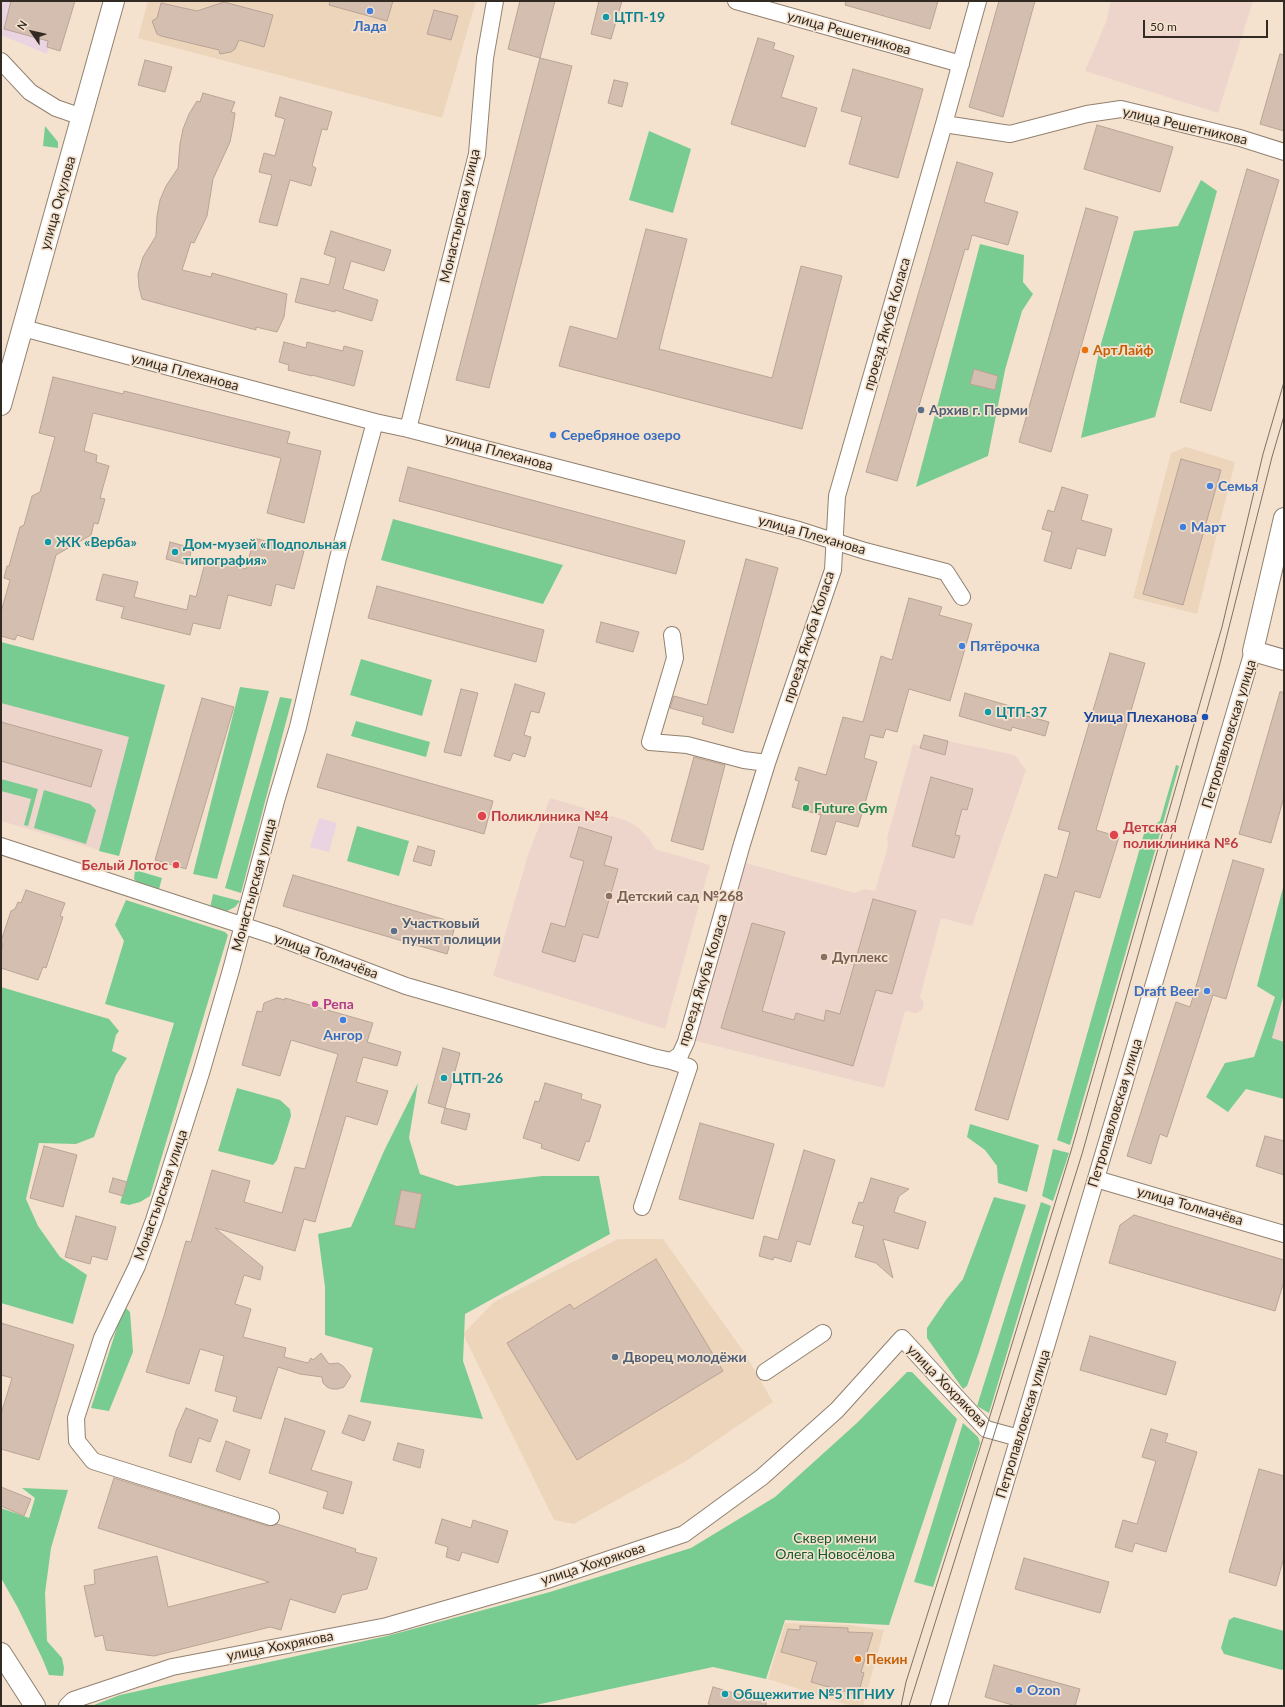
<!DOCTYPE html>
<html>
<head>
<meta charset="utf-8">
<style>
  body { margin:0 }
  #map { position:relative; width:1285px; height:1707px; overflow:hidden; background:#f4e2ce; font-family:Lato,sans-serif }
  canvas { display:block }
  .frame { position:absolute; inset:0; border:2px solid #312b23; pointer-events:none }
  .north { position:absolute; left:12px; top:12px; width:40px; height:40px; -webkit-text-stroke:3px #f4e2ce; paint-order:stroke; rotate:304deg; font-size:11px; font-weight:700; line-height:16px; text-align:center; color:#312b23 }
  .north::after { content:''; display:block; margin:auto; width:14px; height:18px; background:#312b23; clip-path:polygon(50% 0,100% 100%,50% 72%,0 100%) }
  .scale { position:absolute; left:1143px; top:20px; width:125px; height:18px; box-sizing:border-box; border:2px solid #312b23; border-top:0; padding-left:5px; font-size:12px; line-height:14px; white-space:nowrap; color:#312b23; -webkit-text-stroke:3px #f4e2ce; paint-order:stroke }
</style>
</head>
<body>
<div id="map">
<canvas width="1285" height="1707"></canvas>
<div class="frame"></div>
<div class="north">N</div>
<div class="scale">50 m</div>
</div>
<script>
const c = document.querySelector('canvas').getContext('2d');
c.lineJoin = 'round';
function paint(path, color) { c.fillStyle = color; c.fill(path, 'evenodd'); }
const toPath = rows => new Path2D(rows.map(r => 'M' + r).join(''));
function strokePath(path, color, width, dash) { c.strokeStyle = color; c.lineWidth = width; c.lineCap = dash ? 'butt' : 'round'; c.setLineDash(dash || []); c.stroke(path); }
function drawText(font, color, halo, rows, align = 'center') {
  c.font = font + ' Lato,sans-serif'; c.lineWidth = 3.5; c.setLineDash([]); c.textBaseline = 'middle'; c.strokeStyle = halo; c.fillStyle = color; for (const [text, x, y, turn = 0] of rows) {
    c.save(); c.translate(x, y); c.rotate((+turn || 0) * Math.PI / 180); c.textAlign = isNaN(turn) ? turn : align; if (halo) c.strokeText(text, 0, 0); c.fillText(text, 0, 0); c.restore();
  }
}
paint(toPath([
  [148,1,476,1,442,118,138,38],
  [1186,447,1235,462,1197,614,1133,598,1171,453],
  [618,1239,663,1239,744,1352,773,1402,686,1461,574,1524,554,1520,463,1334,494,1302],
  [785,1623,849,1625,884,1630,863,1706,851,1706,768,1679]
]), '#edd5bc');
paint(toPath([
  [1,1,62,1,47,54,1,35],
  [319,818,337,823,329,852,310,847]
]), '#ead4e1');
paint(toPath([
  [1111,1,1253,1,1218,113,1085,71,1106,22],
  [1,642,165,685,119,856,1,821],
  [948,741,1015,755,1026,770,972,926,941,918,920,997,924,1002,923,1007,921,1011,916,1013,905,1011,884,1088,692,1040,746,863,855,893,865,889,875,891,888,846,887,838,913,744,921,746,921,748,944,755],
  [550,798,625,820,638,827,650,840,655,849,710,865,665,1029,493,976,528,855],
  [1284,994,1284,1042,1272,1039]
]), '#eed5cc');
paint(toPath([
  [45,126,58,142,58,148,43,146],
  [649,131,691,149,673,213,629,200],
  [1201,180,1217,191,1155,417,1081,438,1100,347,1134,231,1178,226],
  [980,244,1024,255,1023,282,1033,294,1022,311,1005,370,988,456,916,487],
  [393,519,563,565,543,604,381,560],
  [1,642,165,685,119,856,99,851,129,737,1,703],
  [361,659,432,680,422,716,350,695],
  [240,687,269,691,217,879,193,874],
  [280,697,292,699,241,893,225,888],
  [356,721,430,742,426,757,351,736],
  [1176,765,1179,766,1163,823,1070,1145,1057,1140,1145,830,1160,821],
  [1,779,38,789,28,826,24,825,31,799,1,791],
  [44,790,90,804,96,810,86,844,34,828],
  [357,826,409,841,399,876,347,861],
  [135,870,162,878,159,889,137,882,134,879],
  [1284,884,1284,994,1272,1038,1284,1042,1284,1099,1246,1089,1228,1112,1206,1097,1225,1063,1254,1057,1275,997,1257,986],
  [213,894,240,901,235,907,227,911,210,908],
  [126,900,225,932,228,935,150,1196,140,1202,129,1205,120,1203,174,1023,105,1004,124,941,115,925],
  [1,987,109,1019,119,1031,116,1035,112,1051,127,1058,116,1075,94,1137,76,1144,39,1143,26,1199,38,1226,60,1257,87,1275,73,1324,1,1303],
  [418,1083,409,1138,420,1174,457,1186,542,1176,599,1176,610,1234,465,1314,463,1361,483,1419,360,1402,373,1348,325,1335,325,1287,318,1234,351,1227,384,1151],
  [237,1088,280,1100,290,1109,291,1116,277,1160,273,1165,218,1151],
  [970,1124,1039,1145,1027,1192,998,1183,997,1166,985,1150,967,1137],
  [1053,1149,1069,1153,1053,1201,1042,1196],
  [994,1197,1026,1205,979,1352,967,1386,963,1389,927,1338,927,1328,946,1300,963,1279],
  [1041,1202,1051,1206,989,1413,977,1406],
  [124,1306,130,1312,133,1352,109,1411,91,1408],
  [907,1372,912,1372,957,1419,889,1625,785,1620,766,1679,713,1667,531,1706,95,1706,94,1705,120,1695,387,1636,550,1592,691,1548,775,1497,858,1422],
  [963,1423,978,1437,980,1443,933,1587,914,1582],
  [22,1488,68,1490,51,1548,45,1593,47,1641,62,1658,64,1668,63,1676,49,1675,43,1660,18,1608,1,1578,1,1508,29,1518,35,1498],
  [1234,1617,1284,1631,1284,1668,1282,1670,1224,1654,1221,1648,1229,1620]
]), '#78cc91');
const building = toPath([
  [11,1,75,1,60,51,47,47,48,41,4,29,11,1],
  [330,1,393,1,387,21,329,5,330,1],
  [520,1,555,1,540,58,508,49,520,1],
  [599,1,622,1,611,39,591,34,599,1],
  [846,1,938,1,930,29,845,5,846,1],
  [999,1,1035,1,1003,117,969,107,999,1],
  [224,2,273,15,264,47,239,40,235,49,231,52,220,54,219,50,161,36,157,34,152,21,157,18,161,3,197,11,224,2],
  [434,10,458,16,451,40,427,34,434,10],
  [758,38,775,43,773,49,794,56,781,97,817,108,805,147,731,124,758,38],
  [1280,54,1284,55,1284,131,1260,124,1280,54],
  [540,58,572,66,489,388,456,380,540,58],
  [145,60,172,67,165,92,138,85,145,60],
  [853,69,923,89,898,178,849,164,862,117,841,111,853,69],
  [614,80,628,83,622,107,608,103,614,80],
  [203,93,235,102,231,112,235,113,233,127,230,142,213,179,207,216,194,243,191,242,182,270,211,277,212,273,287,294,284,317,277,332,256,327,256,330,142,299,139,287,138,274,143,257,156,236,157,216,160,200,166,186,178,168,180,144,183,129,189,114,197,101,200,102,203,93],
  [280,97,332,112,327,130,322,129,312,166,316,168,311,186,290,180,277,226,259,222,272,175,259,172,264,153,275,156,285,119,275,116,280,97],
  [1097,125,1173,147,1160,192,1084,169,1097,125],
  [957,162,993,173,984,202,1018,212,1008,245,972,235,968,250,965,249,897,481,866,472,957,162],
  [1247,169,1279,180,1211,411,1180,402,1247,169],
  [1086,208,1118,217,1051,452,1019,442,1086,208],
  [646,229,687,239,659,349,772,378,801,266,842,276,802,429,559,366,570,326,617,339,646,229],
  [331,231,391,250,384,271,351,261,343,289,378,300,372,321,335,310,335,312,295,302,301,278,329,285,336,258,324,254,331,231],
  [284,342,306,348,307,342,343,351,344,346,363,351,354,386,312,375,312,376,288,370,289,365,279,362,284,342],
  [974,369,998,376,995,390,970,384,974,369],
  [53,377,123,394,124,391,290,432,287,443,321,451,304,523,267,513,281,458,93,413,84,451,97,455,96,462,109,466,100,498,105,499,98,524,94,523,91,535,56,555,33,640,17,635,15,640,1,636,1,612,10,580,4,578,7,566,9,566,20,527,24,525,32,496,40,492,55,437,39,433,53,377],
  [1181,459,1221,470,1183,605,1143,594,1181,459],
  [408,467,685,541,676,574,399,501,408,467],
  [1062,487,1088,495,1081,520,1112,529,1105,556,1077,548,1071,569,1044,561,1052,532,1042,529,1048,510,1054,512,1062,487],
  [254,538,304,551,294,589,276,584,271,606,228,595,220,629,193,623,190,635,121,618,124,607,96,600,103,574,138,582,134,597,187,610,190,595,196,597,206,559,246,569,254,538],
  [170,542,192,548,188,565,166,559,170,542],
  [746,559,778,568,733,733,702,724,704,717,670,708,674,696,707,705,746,559],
  [377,586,544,630,536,662,368,618,377,586],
  [909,598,942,607,939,615,972,624,950,701,909,689,897,732,886,729,883,738,870,735,864,758,877,762,858,827,836,821,826,855,811,851,821,815,792,807,799,781,795,780,799,767,826,775,843,717,863,722,881,656,892,660,909,598],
  [601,622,639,632,633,652,596,642,601,622],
  [1110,653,1145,663,1096,830,1119,837,1100,898,1075,891,1008,1120,975,1110,1045,874,1057,878,1070,832,1058,829,1110,653],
  [515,684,545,693,539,713,531,711,524,735,531,737,525,757,513,753,510,761,494,756,515,684],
  [461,689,478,693,461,756,444,752,461,689],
  [1280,692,1284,692,1284,797,1271,843,1239,834,1280,692],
  [965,693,1017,708,1016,713,1049,722,1045,736,1012,727,1011,731,959,716,965,693],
  [202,698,234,707,186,869,155,860,202,698],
  [1,722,102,750,91,787,1,761,1,722],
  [924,735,948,741,945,755,920,748,924,735],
  [327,754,493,801,484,834,317,787,327,754],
  [694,757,725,765,703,850,671,841,694,757],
  [931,777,973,789,967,810,962,809,955,835,960,836,954,858,912,846,931,777],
  [579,827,612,837,604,865,618,869,598,938,583,934,575,962,542,952,551,923,565,927,584,861,570,857,579,827],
  [418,846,435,851,431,866,413,861,418,846],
  [1233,860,1264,869,1226,999,1213,995,1167,1137,1160,1134,1151,1164,1127,1156,1176,1002,1190,1007,1233,860],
  [293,875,456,923,447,954,283,906,293,875],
  [26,890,65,903,60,916,63,917,46,968,43,967,38,980,1,968,1,952,3,945,1,941,11,911,15,909,18,902,21,903,26,890],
  [873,899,916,911,892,994,876,990,853,1066,721,1028,752,923,785,932,762,1011,794,1020,796,1013,824,1021,826,1010,840,1014,873,899],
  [277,998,285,1000,285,998,373,1023,367,1042,401,1052,397,1066,363,1057,356,1082,388,1091,377,1125,346,1116,315,1222,304,1219,295,1251,215,1228,263,1267,260,1280,244,1275,235,1304,251,1309,243,1337,286,1348,284,1357,308,1363,311,1358,313,1360,321,1353,329,1364,338,1363,343,1366,351,1376,344,1387,338,1389,332,1389,327,1387,323,1383,322,1377,300,1374,278,1367,261,1419,233,1411,237,1397,215,1391,224,1356,200,1349,189,1384,146,1372,164,1316,186,1241,191,1242,212,1170,250,1181,244,1202,282,1213,295,1167,305,1169,338,1054,291,1040,280,1076,242,1065,257,1011,262,1012,264,1003,277,998],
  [443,1048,460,1053,445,1108,428,1103,443,1048],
  [545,1083,582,1094,581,1099,601,1105,589,1142,586,1141,579,1161,541,1148,542,1144,523,1138,535,1101,539,1102,545,1083],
  [445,1108,470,1114,466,1130,441,1123,445,1108],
  [700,1123,774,1144,753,1219,679,1199,700,1123],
  [1265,1136,1284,1141,1284,1175,1256,1166,1265,1136],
  [44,1146,77,1155,63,1207,30,1198,44,1146],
  [804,1150,835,1160,810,1245,797,1241,791,1262,774,1257,773,1260,759,1256,764,1236,778,1240,804,1150],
  [113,1178,127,1182,123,1196,109,1192,113,1178],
  [871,1178,909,1189,899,1196,894,1212,926,1222,918,1249,883,1239,893,1278,876,1263,855,1257,864,1226,852,1223,859,1202,863,1203,871,1178],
  [401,1190,422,1194,415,1229,394,1225,401,1190],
  [1134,1215,1284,1260,1284,1281,1275,1311,1109,1263,1120,1225,1134,1215],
  [76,1216,116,1227,107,1260,92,1256,90,1264,65,1257,76,1216],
  [656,1259,723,1371,577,1460,507,1343,570,1304,574,1309,656,1259],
  [1,1323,74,1345,39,1460,1,1449,1,1414,12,1378,1,1375,1,1323],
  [1090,1336,1176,1362,1166,1395,1080,1370,1090,1336],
  [186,1408,218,1420,210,1442,199,1438,191,1463,169,1456,176,1431,186,1408],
  [349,1415,371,1422,364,1441,342,1433,349,1415],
  [285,1418,325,1431,311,1470,352,1482,343,1514,323,1508,328,1492,269,1473,285,1418],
  [1151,1429,1168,1434,1165,1442,1197,1452,1166,1552,1135,1543,1132,1552,1115,1547,1123,1520,1137,1524,1156,1461,1142,1457,1151,1429],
  [226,1441,250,1450,240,1480,216,1471,226,1441],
  [398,1443,424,1450,420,1468,393,1460,398,1443],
  [1259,1469,1284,1476,1284,1557,1276,1586,1229,1572,1259,1469],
  [114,1478,268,1526,277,1524,356,1549,355,1552,377,1558,367,1589,342,1595,335,1613,290,1599,281,1630,270,1627,154,1656,106,1650,103,1635,95,1637,84,1586,95,1584,94,1570,157,1556,168,1607,269,1582,98,1528,114,1478],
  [1,1487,31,1499,24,1516,1,1506,1,1487],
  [442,1519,471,1528,473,1520,508,1531,498,1563,462,1552,459,1561,446,1557,448,1547,435,1543,442,1519],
  [1024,1558,1109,1582,1100,1613,1015,1589,1024,1558],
  [800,1626,848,1628,848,1632,873,1633,861,1672,864,1673,858,1695,811,1682,817,1662,781,1652,788,1629,800,1630,800,1626],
  [994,1665,1080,1689,1075,1706,1016,1706,985,1697,994,1665],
  [713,1687,766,1702,766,1706,709,1706,710,1704,708,1704,713,1687]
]);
paint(building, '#d4beaf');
strokePath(building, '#b9a395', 1);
const minor = toPath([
  [736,1,961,64],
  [1,61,30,92,56,108,82,117],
  [944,124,1010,134,1087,114,1121,109,1240,138,1284,152],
  [23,328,375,422,408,429,799,530,865,551,946,572,962,597],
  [408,429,477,154,485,58,495,1],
  [672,635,675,658,650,742,687,745,744,760,767,763],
  [1,846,272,935,406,986,653,1057,671,1061,680,1055,686,1042,742,844,767,763,833,570,837,496,944,124,978,1],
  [1096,1179,1284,1234],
  [642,1207,689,1067,671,1061],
  [765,1372,823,1333],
  [271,1517,93,1461,77,1441,76,1418,102,1338,137,1266,154,1220,201,1073,231,970,276,801,298,727,338,558,375,422],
  [67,1706,73,1700,172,1667,387,1626,550,1579,684,1534,762,1477,837,1410,902,1338,986,1429,1019,1438],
  [939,1706,1253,651]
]);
const major = toPath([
  [1,405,114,1],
  [1284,518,1253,651,1284,660],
  [1,1653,35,1706]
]);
strokePath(minor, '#92816f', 18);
strokePath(major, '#92816f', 22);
strokePath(minor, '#fff', 16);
strokePath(major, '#fff', 20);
strokePath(toPath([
  [901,1706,906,1682,986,1429,1071,1151,1222,627,1263,454,1284,382],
  [909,1706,1082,1154,1219,667,1272,457,1284,416]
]), '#7c7165', 1);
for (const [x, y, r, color] of [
  [370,11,4,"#3f7fe0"],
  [606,17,4,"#0f9aa8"],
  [1085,350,4,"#e8710a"],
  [921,410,4,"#5c6f8a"],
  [553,435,4,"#3f7fe0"],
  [1210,486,4,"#3f7fe0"],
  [1183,527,4,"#3f7fe0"],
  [48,542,4,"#0f9aa8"],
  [175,552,4,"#0f9aa8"],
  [962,646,4,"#3f7fe0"],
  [988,712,4,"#0f9aa8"],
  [1205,717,4,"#1a4fb4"],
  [806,808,4,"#2e9e5b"],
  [482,816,5,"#e0444e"],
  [1114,835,5,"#e0444e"],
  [176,865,4,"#e0444e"],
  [609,896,4,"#8d6e63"],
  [394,931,4,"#5c6f8a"],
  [824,957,4,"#8d6e63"],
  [1207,991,4,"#3f7fe0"],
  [315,1004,4,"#d1479c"],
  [343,1020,4,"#3f7fe0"],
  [444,1078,4,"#0f9aa8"],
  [615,1357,4,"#5c6f8a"],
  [858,1659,4,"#e8710a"],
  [1019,1690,4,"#3f7fe0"],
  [725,1694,4,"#0f9aa8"]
]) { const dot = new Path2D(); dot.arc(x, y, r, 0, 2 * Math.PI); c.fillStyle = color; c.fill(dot); strokePath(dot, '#f4e2ce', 1.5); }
drawText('bold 14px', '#0d838f', '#f4e2ce', [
  ["ЦТП-19",614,17],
  ["ЖК «Верба»",56,542],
  ["Дом-музей «Подпольная",183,544],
  ["типография»",183,560],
  ["ЦТП-37",996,712],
  ["ЦТП-26",452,1078],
  ["Общежитие №5 ПГНИУ",733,1694]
], 'left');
drawText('bold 14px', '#366cbe', '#f4e2ce', [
  ["Лада",370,26,"center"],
  ["Серебряное озеро",561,435],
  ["Семья",1218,486],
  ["Март",1191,527],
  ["Пятёрочка",970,646],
  ["Draft Beer",1199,991,"right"],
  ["Ангор",343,1035,"center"],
  ["Ozon",1027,1690]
], 'left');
drawText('14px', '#312b23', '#f4e2ce', [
  ["улица Решетникова",849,33,16],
  ["улица Решетникова",1185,126,13],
  ["улица Окулова",58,203,-74],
  ["Монастырская улица",460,216,-77],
  ["проезд Якуба Коласа",887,324,-74],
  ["улица Плеханова",185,372,15],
  ["улица Плеханова",499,452,15],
  ["улица Плеханова",812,535,16],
  ["проезд Якуба Коласа",809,637,-72],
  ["Петропавловская улица",1229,734,-73],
  ["Монастырская улица",254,885,-75],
  ["улица Толмачёва",326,956,20],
  ["проезд Якуба Коласа",703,980,-73],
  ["Петропавловская улица",1115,1113,-73],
  ["Монастырская улица",161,1195,-71],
  ["улица Толмачёва",1190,1206,16],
  ["улица Хохрякова",947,1386,46],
  ["Петропавловская улица",1023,1424,-73],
  ["улица Хохрякова",593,1564,-18],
  ["улица Хохрякова",280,1646,-11]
]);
drawText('bold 14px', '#c56008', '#f4e2ce', [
  ["АртЛайф",1093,350],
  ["Пекин",866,1659]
], 'left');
drawText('bold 14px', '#4e5e75', '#f4e2ce', [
  ["Архив г. Перми",929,410],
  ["Участковый",402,923],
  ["пункт полиции",402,939],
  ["Дворец молодёжи",623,1357]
], 'left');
drawText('bold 14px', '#164399', '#f4e2ce', [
  ["Улица Плеханова",1197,717]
], 'right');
drawText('bold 14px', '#27864d', '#f4e2ce', [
  ["Future Gym",814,808]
], 'left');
drawText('bold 14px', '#be3a42', '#f4e2ce', [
  ["Поликлиника №4",491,816],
  ["Детская",1123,827],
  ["поликлиника №6",1123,843],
  ["Белый Лотос",168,865,"right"]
], 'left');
drawText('bold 14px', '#785e54', '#f4e2ce', [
  ["Детский сад №268",617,896],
  ["Дуплекс",832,957]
], 'left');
drawText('bold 14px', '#b23c85', '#f4e2ce', [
  ["Репа",323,1004]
], 'left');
drawText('14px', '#155930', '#f4e2ce', [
  ["Сквер имени",835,1538],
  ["Олега Новосёлова",835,1554]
]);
</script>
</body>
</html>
